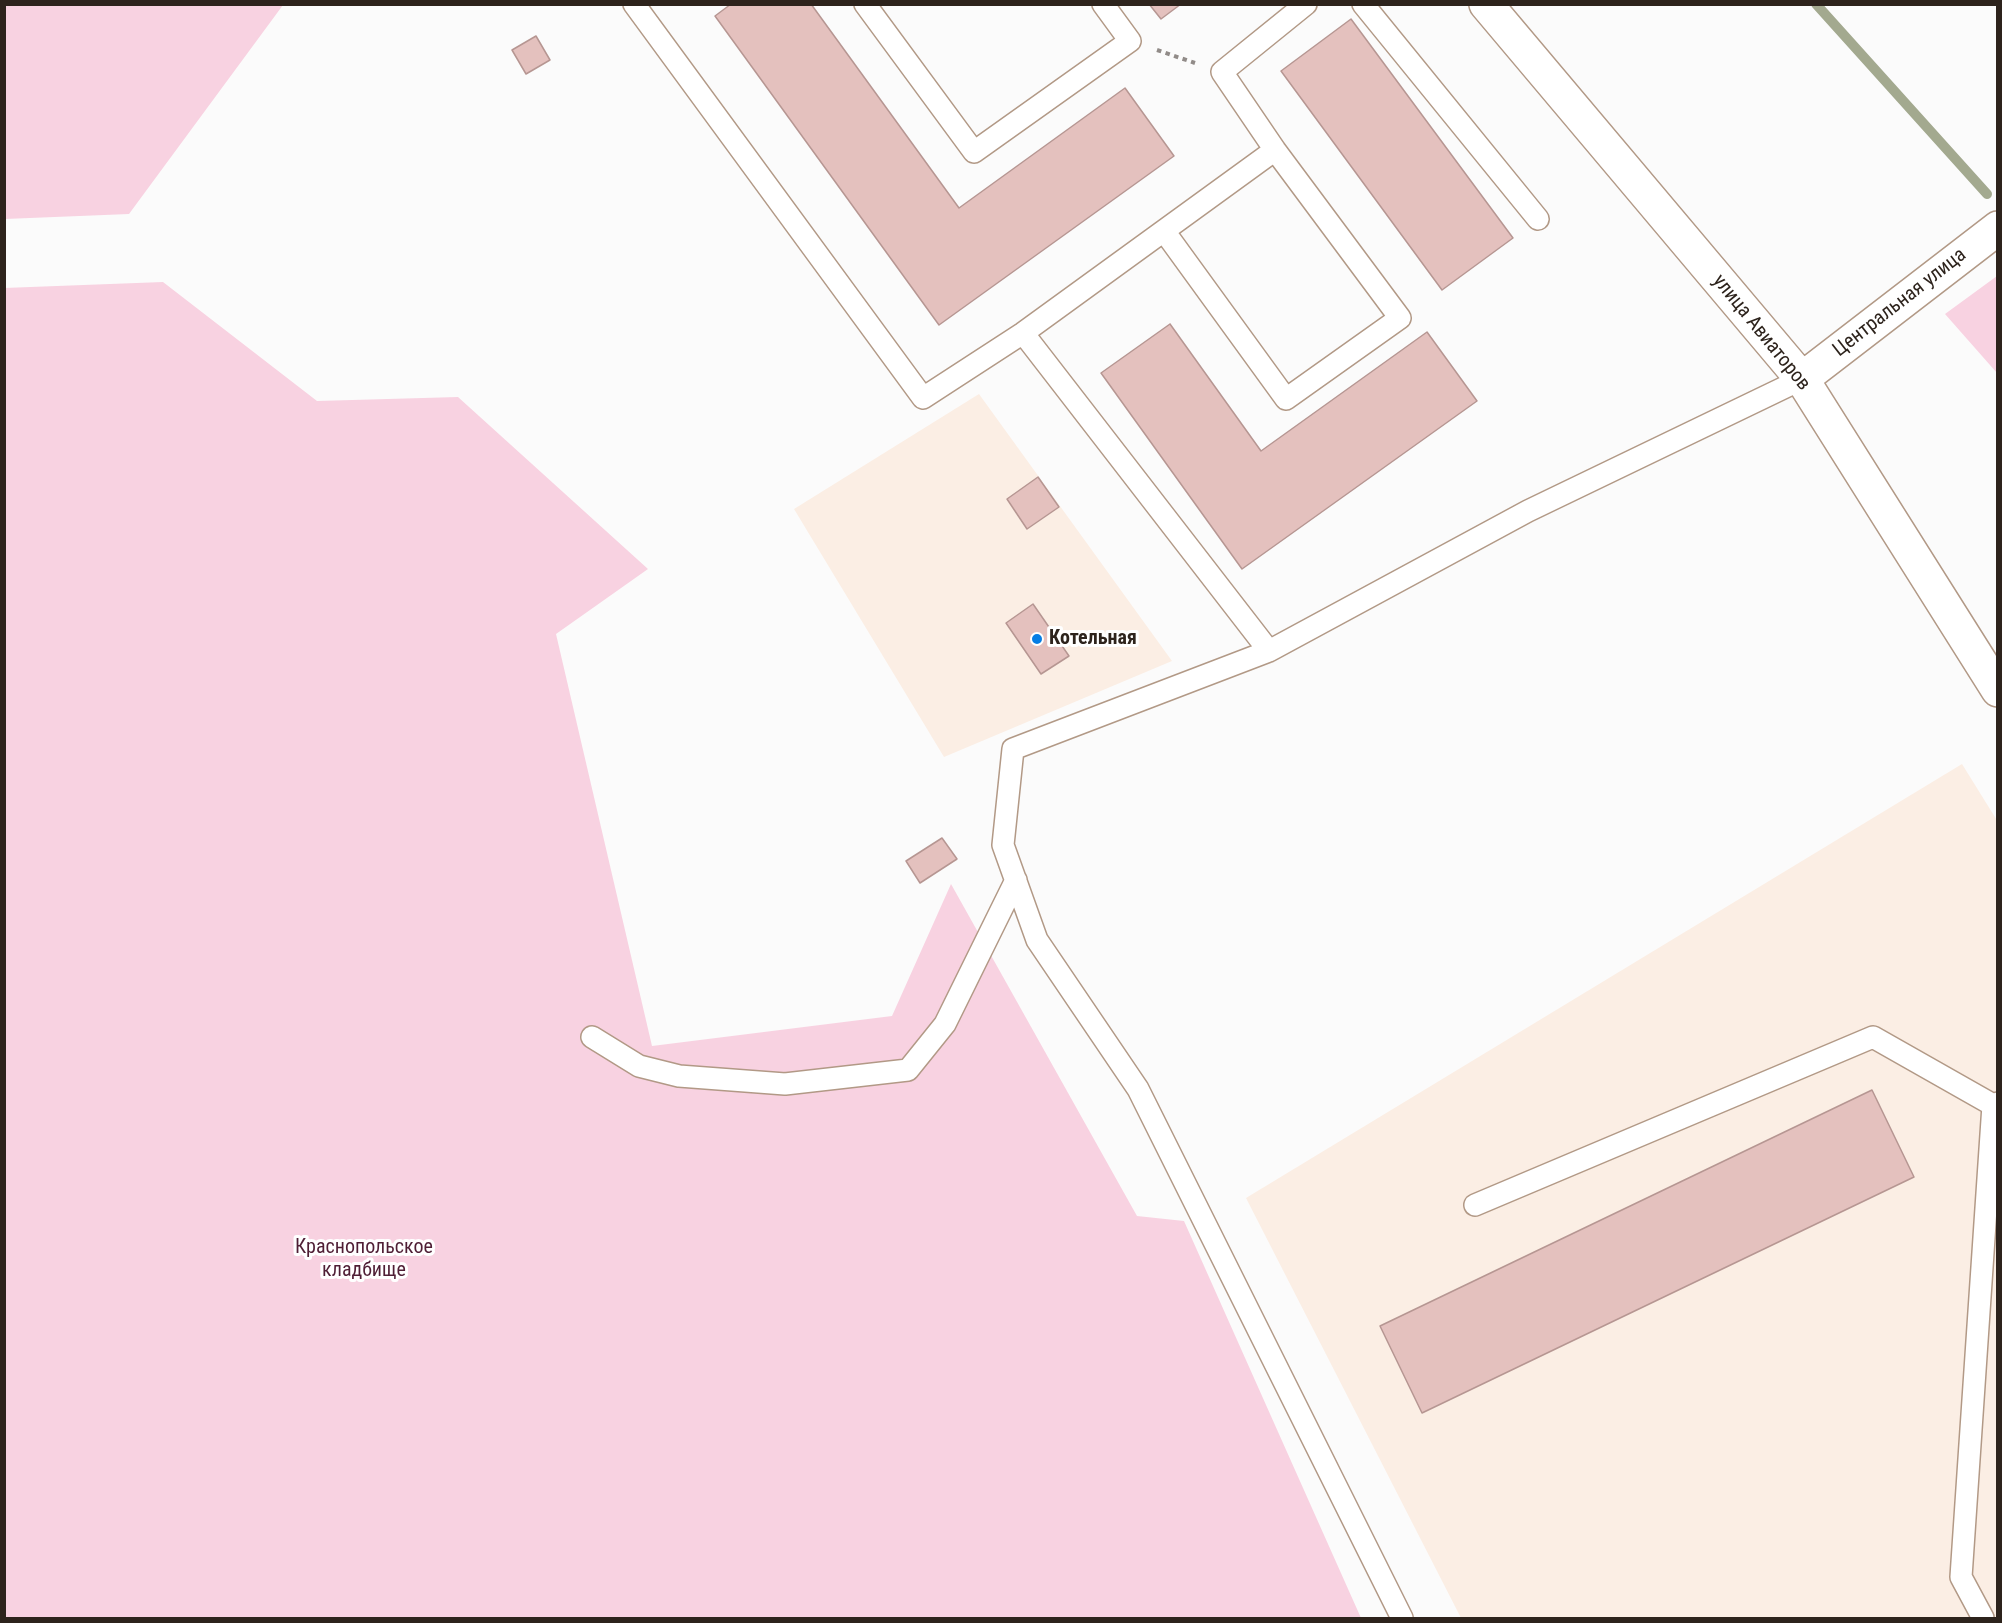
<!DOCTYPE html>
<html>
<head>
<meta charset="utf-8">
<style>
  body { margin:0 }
  #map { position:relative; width:2002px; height:1623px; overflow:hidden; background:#fbfbfb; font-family:"Roboto Condensed",sans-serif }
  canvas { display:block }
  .frame { position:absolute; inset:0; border:6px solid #2d231c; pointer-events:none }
</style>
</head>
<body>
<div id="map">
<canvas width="2002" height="1623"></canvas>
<div class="frame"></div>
</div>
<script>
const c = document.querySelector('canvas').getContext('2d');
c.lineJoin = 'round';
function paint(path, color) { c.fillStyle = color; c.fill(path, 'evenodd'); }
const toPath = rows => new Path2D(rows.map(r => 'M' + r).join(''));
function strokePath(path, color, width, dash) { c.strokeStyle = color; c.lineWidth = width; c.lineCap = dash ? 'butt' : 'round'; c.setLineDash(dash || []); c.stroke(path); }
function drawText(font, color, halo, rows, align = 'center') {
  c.font = font + ' "Roboto Condensed",sans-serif'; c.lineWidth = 6; c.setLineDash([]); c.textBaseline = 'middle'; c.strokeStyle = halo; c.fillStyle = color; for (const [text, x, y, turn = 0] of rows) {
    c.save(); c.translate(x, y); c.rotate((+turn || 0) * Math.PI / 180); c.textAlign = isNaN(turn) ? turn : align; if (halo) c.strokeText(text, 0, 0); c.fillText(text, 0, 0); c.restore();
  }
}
paint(toPath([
  [979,394,1172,661,944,757,794,509],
  [1962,764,1998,822,1997,1618,1461,1618,1246,1198]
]), '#fbeee4');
paint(toPath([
  [4,5,5,4,283,5,129,214,5,219],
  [1997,276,1997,373,1945,314],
  [163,282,317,401,458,397,648,569,556,634,652,1046,892,1016,951,884,1137,1216,1184,1221,1361,1618,5,1618,4,288]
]), '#f8d2e1');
strokePath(toPath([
  [1816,4,1987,194]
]), '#a3a98f', 10);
const building = toPath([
  [731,4,811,4,959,208,1125,88,1174,156,939,325,715,16,731,4],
  [1149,4,1181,4,1161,19,1149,4],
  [1351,19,1513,238,1442,290,1281,71,1351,19],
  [536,36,550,60,526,74,512,50,536,36],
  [1170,324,1261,451,1427,332,1477,401,1242,569,1101,373,1170,324],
  [1038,477,1059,507,1027,529,1007,499,1038,477],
  [1033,604,1069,656,1041,674,1006,623,1033,604],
  [942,838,957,859,920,883,906,861,942,838],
  [1872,1090,1914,1177,1422,1413,1380,1326,1872,1090]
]);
paint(building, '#e4c1be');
strokePath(building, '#b69692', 1.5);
const lane = toPath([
  [634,4,923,398,1023,333,1275,150],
  [865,4,974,152,1130,41,1103,4],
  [1363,4,1538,219],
  [1164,231,1286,399,1400,318,1275,150,1222,72,1306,4],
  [1023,333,1269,651],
  [592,1037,639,1066,679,1076,785,1084,908,1070,945,1024,1016,880],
  [1475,1205,1873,1037,1993,1105],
  [1402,1618,1138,1089,1037,940,1003,845,1013,749,1269,651,1528,511,1802,379],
  [1983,1618,1961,1577,1993,1105,1998,1103]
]);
const street = toPath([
  [1486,4,1802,379,1998,690],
  [1802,379,1998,228]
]);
strokePath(lane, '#b29986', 24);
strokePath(street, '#b29986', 36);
strokePath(toPath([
  [1157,50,1195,63]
]), '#918b88', 4, [4.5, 4.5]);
strokePath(lane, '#fff', 21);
strokePath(street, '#fff', 33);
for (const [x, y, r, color] of [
  [1037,639,6,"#057de4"]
]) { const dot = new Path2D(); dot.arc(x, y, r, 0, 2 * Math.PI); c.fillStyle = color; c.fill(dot); strokePath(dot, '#fff', 2); }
drawText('20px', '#2d231c', '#fff', [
  ["Центральная улица",1900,303,-38],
  ["улица Авиаторов",1761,333,51]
]);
drawText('bold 20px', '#2d231c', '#fff', [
  ["Котельная",1049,639]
], 'left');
drawText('20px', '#4f1e35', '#fff', [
  ["Краснопольское",364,1248],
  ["кладбище",364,1271]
]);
</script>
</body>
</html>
